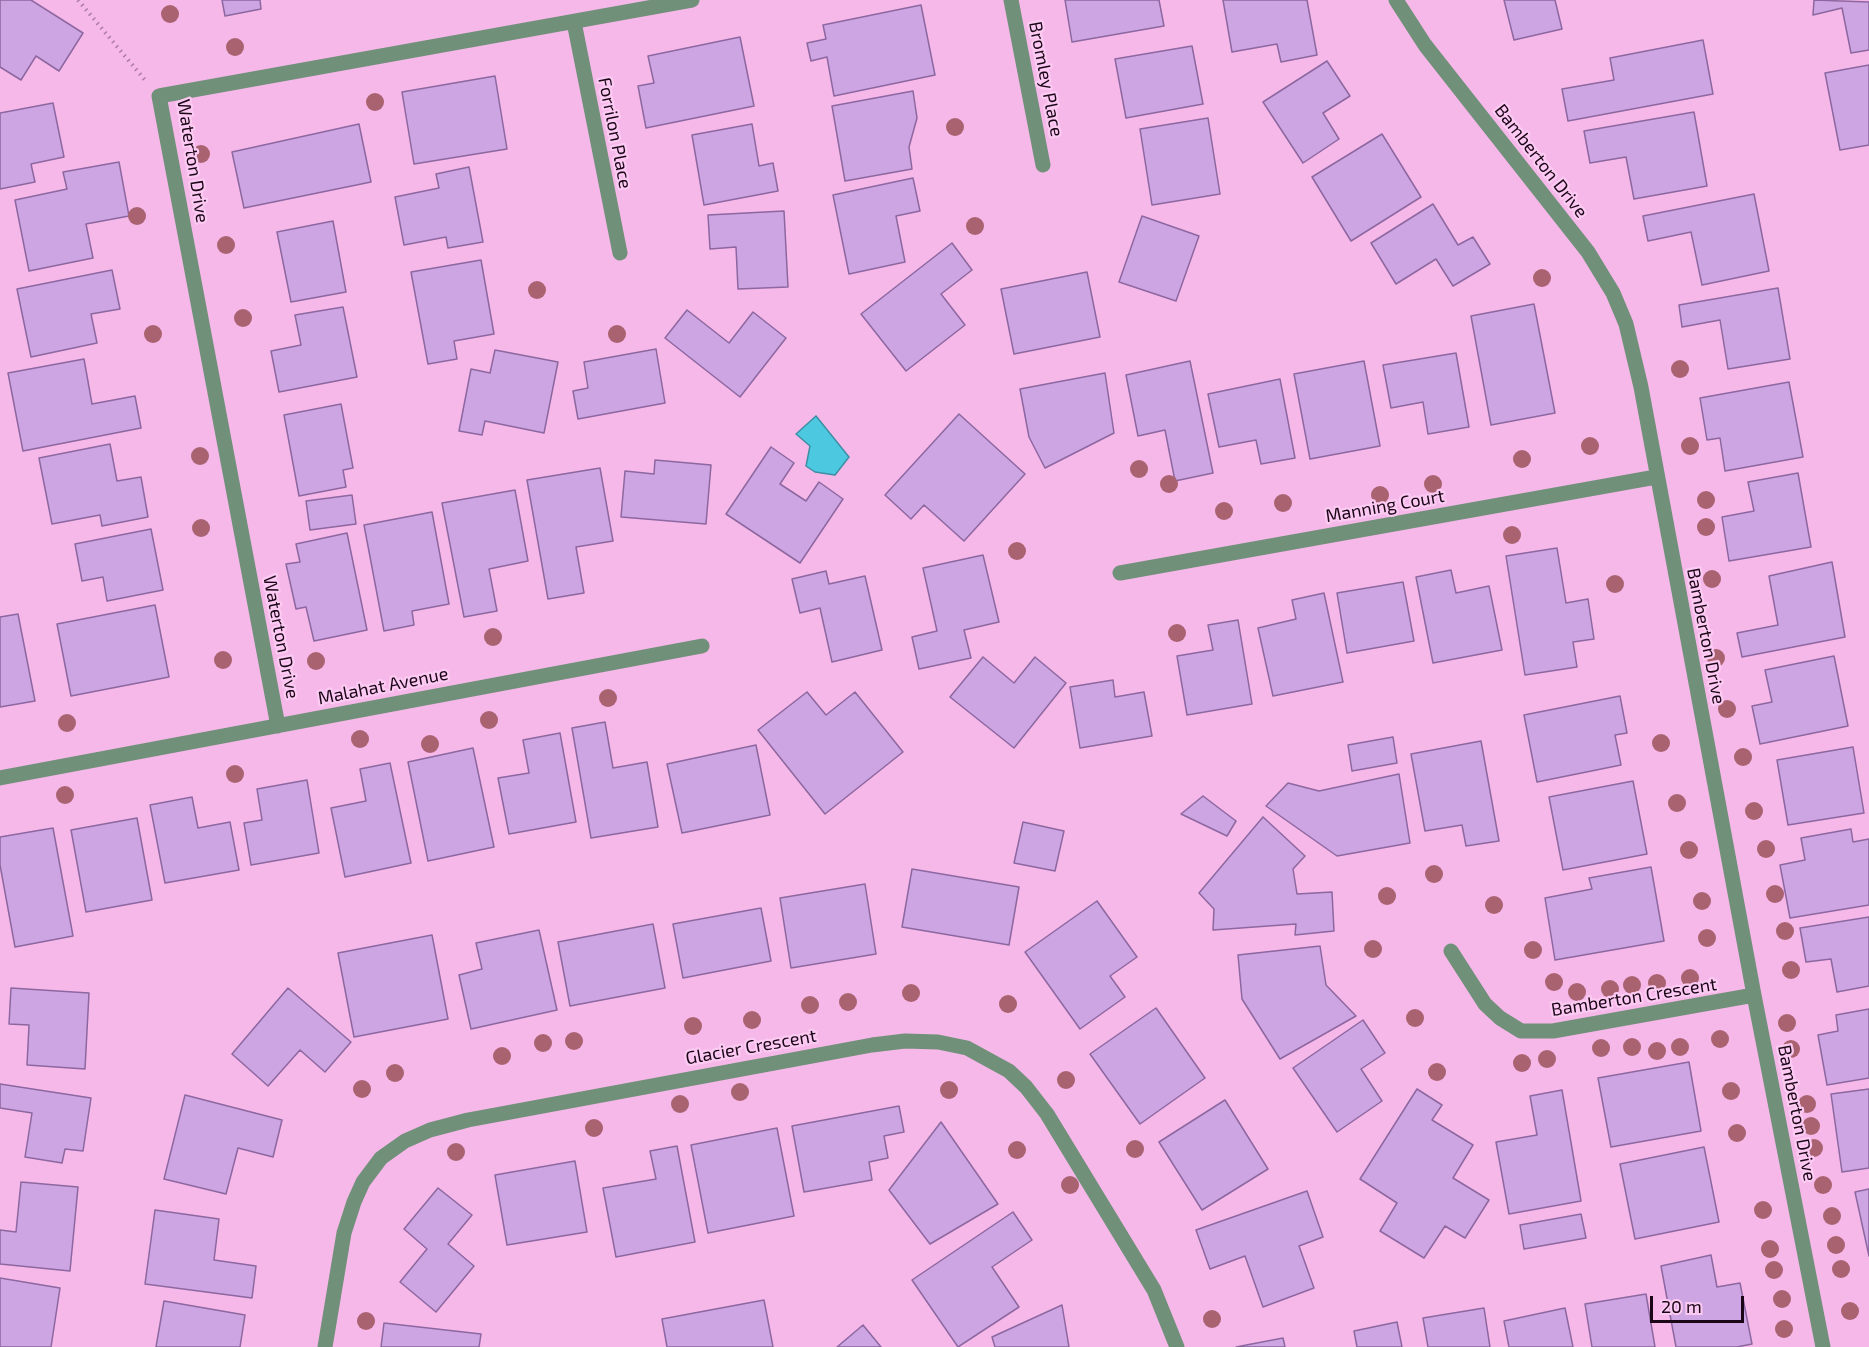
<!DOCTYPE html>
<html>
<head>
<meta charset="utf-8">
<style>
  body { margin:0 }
  #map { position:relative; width:1869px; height:1347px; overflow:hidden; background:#f6b8e9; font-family:"Exo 2",sans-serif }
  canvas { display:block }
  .scale { position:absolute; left:1650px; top:1296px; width:94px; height:27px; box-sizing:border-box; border:3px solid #1a0617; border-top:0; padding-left:8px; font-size:18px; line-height:21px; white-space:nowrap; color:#1a0617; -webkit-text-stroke:4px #fccaf2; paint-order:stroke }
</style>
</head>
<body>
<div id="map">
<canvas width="1869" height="1347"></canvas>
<div class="scale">20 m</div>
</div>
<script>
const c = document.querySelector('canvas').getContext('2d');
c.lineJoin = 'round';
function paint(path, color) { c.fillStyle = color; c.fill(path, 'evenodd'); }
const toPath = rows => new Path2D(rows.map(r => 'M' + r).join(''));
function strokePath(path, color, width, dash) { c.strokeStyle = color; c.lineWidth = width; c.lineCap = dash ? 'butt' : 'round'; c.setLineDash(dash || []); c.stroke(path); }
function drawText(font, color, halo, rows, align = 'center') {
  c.font = font + ' "Exo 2",sans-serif'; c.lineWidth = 4.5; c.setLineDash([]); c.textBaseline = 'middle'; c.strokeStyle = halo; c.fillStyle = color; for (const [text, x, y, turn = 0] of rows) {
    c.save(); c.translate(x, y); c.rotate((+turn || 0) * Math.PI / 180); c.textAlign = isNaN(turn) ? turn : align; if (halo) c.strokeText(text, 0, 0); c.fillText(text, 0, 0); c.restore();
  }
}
const water = toPath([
  [816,416,849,457,835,475,815,472,806,466,810,446,796,434,816,416]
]);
paint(water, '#4dc8e1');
strokePath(water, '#3e8ea4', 1.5);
const building = toPath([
  [0,0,31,0,83,33,59,71,36,56,21,80,0,67,0,0],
  [222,0,260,0,261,9,225,16,222,0],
  [1065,0,1159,0,1164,26,1072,42,1065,0],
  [1223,0,1307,0,1317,55,1281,62,1277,44,1232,52,1223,0],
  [1504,0,1555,0,1562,29,1514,40,1504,0],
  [1814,0,1869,2,1869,50,1851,53,1842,8,1813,15,1814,0],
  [921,5,935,75,834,96,827,57,811,61,807,43,826,39,823,25,921,5],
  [740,37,754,106,646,128,638,86,654,83,648,56,740,37],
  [1703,40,1713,94,1568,121,1562,89,1614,80,1610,58,1703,40],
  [1192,46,1203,104,1126,118,1115,59,1192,46],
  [1327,61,1350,96,1323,113,1339,139,1303,163,1263,102,1327,61],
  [1869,65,1869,145,1840,150,1825,73,1869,65],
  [495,76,507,149,414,164,402,92,495,76],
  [913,91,917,118,909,147,912,169,845,181,832,106,913,91],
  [53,103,64,157,31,164,35,182,0,189,0,113,53,103],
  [1694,112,1707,186,1634,199,1626,157,1590,163,1584,131,1694,112],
  [1208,118,1220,194,1152,205,1140,129,1208,118],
  [359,124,371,182,244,208,232,152,359,124],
  [752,124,759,166,773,163,778,191,704,205,692,135,752,124],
  [1382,134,1421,197,1351,241,1312,177,1382,134],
  [119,162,129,216,86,224,93,258,29,271,15,200,67,189,63,172,119,162],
  [469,167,483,242,448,248,446,237,404,245,395,197,439,188,436,174,469,167],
  [913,178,920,211,896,216,905,262,849,274,833,195,913,178],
  [1754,194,1769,271,1702,285,1691,232,1648,241,1643,216,1754,194],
  [1433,204,1458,245,1473,237,1490,264,1453,286,1436,259,1396,284,1371,243,1433,204],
  [784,211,788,287,738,289,736,247,710,249,708,215,784,211],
  [1142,216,1199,236,1176,301,1119,282,1142,216],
  [333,221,346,292,291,302,277,232,333,221],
  [952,243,972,270,941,294,965,325,906,371,861,314,952,243],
  [481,260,494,334,454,341,457,359,428,364,411,272,481,260],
  [112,270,120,309,91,314,97,343,31,357,17,289,112,270],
  [1087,272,1100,337,1014,354,1001,289,1087,272],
  [1778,288,1790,359,1728,369,1720,320,1682,327,1679,305,1778,288],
  [1534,304,1555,413,1491,425,1471,316,1534,304],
  [343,307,357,377,279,392,271,351,301,345,295,315,343,307],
  [687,310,729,343,753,312,786,338,740,397,665,338,687,310],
  [656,349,665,403,578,419,573,391,588,388,584,362,656,349],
  [495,350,558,362,544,433,485,421,482,435,459,431,471,369,490,373,495,350],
  [1456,353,1469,427,1428,434,1423,402,1391,408,1383,365,1456,353],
  [84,359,92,404,135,396,141,428,23,451,8,373,84,359],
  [1190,361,1213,473,1175,481,1165,430,1138,436,1126,375,1190,361],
  [1364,361,1380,446,1310,459,1294,374,1364,361],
  [1105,373,1114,433,1045,468,1029,437,1020,389,1105,373],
  [1280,379,1295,458,1261,464,1256,440,1219,447,1208,394,1280,379],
  [1789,382,1803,457,1725,471,1720,438,1707,440,1700,398,1789,382],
  [341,404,353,468,343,470,346,487,299,496,284,415,341,404],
  [959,414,1025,474,964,541,924,505,911,519,885,495,959,414],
  [110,444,117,481,141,477,148,517,102,526,100,515,52,524,39,458,110,444],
  [771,447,794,463,780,484,806,501,819,482,843,499,800,563,726,514,771,447],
  [655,460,711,465,706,524,621,517,625,471,654,474,655,460],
  [600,468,613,541,576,547,584,593,548,599,527,480,600,468],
  [1798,473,1811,547,1729,561,1722,517,1754,511,1748,482,1798,473],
  [515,490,528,561,489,569,497,611,464,617,442,503,515,490],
  [352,495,356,524,310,530,306,501,352,495],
  [432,512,449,604,412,611,414,625,384,631,364,525,432,512],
  [151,529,163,590,107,601,103,577,82,581,75,544,151,529],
  [347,533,367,630,314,641,306,607,296,609,286,564,300,562,296,544,347,533],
  [1557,548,1566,603,1588,599,1594,639,1573,642,1577,667,1525,675,1506,556,1557,548],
  [983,555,999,622,964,630,971,658,919,669,912,637,937,631,923,568,983,555],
  [1832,562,1845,637,1742,657,1737,633,1778,625,1769,576,1832,562],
  [1451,570,1456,593,1489,586,1502,650,1433,663,1416,577,1451,570],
  [826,571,829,584,865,576,882,650,832,662,820,608,800,613,792,579,826,571],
  [1403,582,1414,641,1347,653,1337,593,1403,582],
  [1324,593,1343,682,1273,696,1258,628,1296,619,1292,600,1324,593],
  [155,605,169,677,71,696,57,624,155,605],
  [18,614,35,701,0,707,0,617,18,614],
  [1238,620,1252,704,1187,715,1177,656,1213,650,1208,625,1238,620],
  [1834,656,1848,726,1760,744,1752,706,1772,702,1765,670,1834,656],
  [983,657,1014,683,1035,657,1066,683,1014,748,950,697,983,657],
  [1113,680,1115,697,1144,692,1152,736,1080,748,1070,687,1113,680],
  [807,692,826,715,855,692,903,752,825,814,758,730,807,692],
  [1620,696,1627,733,1615,735,1621,765,1537,782,1524,715,1620,696],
  [605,722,613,768,647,762,658,827,591,838,572,728,605,722],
  [560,733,576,822,509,834,498,778,529,773,523,740,560,733],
  [1393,737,1397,763,1352,771,1348,745,1393,737],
  [1481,741,1499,841,1466,846,1462,825,1425,831,1411,754,1481,741],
  [756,745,770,815,682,833,667,764,756,745],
  [1853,747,1864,813,1788,825,1777,760,1853,747],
  [473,748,494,847,428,861,408,762,473,748],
  [390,763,411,863,345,877,331,808,366,801,360,769,390,763],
  [1399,774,1410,843,1337,856,1266,806,1288,783,1319,791,1399,774],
  [307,780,319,853,251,865,244,823,262,820,257,789,307,780],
  [1633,781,1647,854,1563,870,1549,797,1633,781],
  [1203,796,1236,821,1227,836,1181,814,1203,796],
  [192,797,198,828,230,822,239,870,165,883,150,805,192,797],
  [1263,817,1305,856,1293,869,1297,894,1332,892,1334,931,1295,935,1296,924,1213,930,1214,909,1199,893,1263,817],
  [137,818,152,900,86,912,71,830,137,818],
  [1023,822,1064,831,1055,871,1014,863,1023,822],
  [53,828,73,936,15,947,0,865,0,837,53,828],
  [1851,829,1853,842,1869,839,1869,905,1790,918,1780,865,1805,860,1801,838,1851,829],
  [1651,867,1664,941,1555,960,1545,898,1592,889,1589,878,1651,867],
  [912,869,1019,887,1009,945,902,927,912,869],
  [865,884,876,954,791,968,780,898,865,884],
  [1097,901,1137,957,1110,976,1125,997,1080,1029,1025,952,1097,901],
  [761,908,771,961,683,978,673,924,761,908],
  [1869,917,1869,986,1837,992,1831,959,1806,962,1800,928,1869,917],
  [653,924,665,988,570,1006,558,942,653,924],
  [539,930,557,1010,471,1029,459,975,482,969,476,943,539,930],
  [432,935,448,1019,354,1037,338,953,432,935],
  [1320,946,1326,985,1356,1016,1280,1059,1242,999,1238,955,1320,946],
  [11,988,89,993,85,1069,27,1065,29,1025,9,1024,11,988],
  [288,988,351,1042,325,1072,300,1050,268,1086,232,1054,288,988],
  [1156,1008,1205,1078,1140,1124,1090,1054,1156,1008],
  [1869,1009,1869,1078,1827,1085,1818,1035,1838,1031,1836,1015,1869,1009],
  [1363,1020,1385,1053,1361,1069,1382,1101,1337,1132,1293,1068,1363,1020],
  [1689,1062,1701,1131,1611,1147,1598,1078,1689,1062],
  [0,1084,91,1098,83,1151,65,1149,62,1163,25,1157,32,1113,0,1108,0,1084],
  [1417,1089,1442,1105,1432,1120,1473,1145,1453,1178,1489,1200,1465,1238,1445,1226,1424,1258,1380,1231,1397,1203,1360,1179,1417,1089],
  [1869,1089,1869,1168,1842,1172,1831,1094,1869,1089],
  [1562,1090,1581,1201,1509,1214,1496,1142,1537,1135,1530,1096,1562,1090],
  [185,1095,282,1120,273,1157,238,1148,226,1194,164,1179,185,1095],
  [1225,1100,1268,1169,1202,1210,1159,1142,1225,1100],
  [899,1106,904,1132,884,1136,888,1158,869,1162,872,1180,804,1192,792,1126,899,1106],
  [941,1122,998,1204,930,1244,889,1190,941,1122],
  [777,1128,794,1216,708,1233,691,1145,777,1128],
  [677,1146,695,1242,616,1257,603,1188,656,1179,650,1151,677,1146],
  [1704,1147,1719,1222,1635,1239,1620,1164,1704,1147],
  [575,1161,587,1232,507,1245,495,1175,575,1161],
  [21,1182,78,1187,70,1271,0,1264,0,1230,16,1232,21,1182],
  [438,1188,472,1215,448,1244,474,1266,436,1312,400,1282,427,1249,404,1229,438,1188],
  [1869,1189,1869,1256,1855,1192,1869,1189],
  [1307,1191,1323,1237,1299,1246,1314,1288,1263,1307,1245,1256,1210,1269,1196,1230,1307,1191],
  [155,1210,219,1219,214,1260,256,1266,252,1298,145,1284,155,1210],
  [1013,1212,1032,1240,992,1267,1019,1307,958,1347,912,1280,1013,1212],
  [1581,1214,1586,1238,1524,1249,1520,1225,1581,1214],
  [1711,1255,1717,1287,1740,1283,1752,1344,1737,1347,1676,1347,1661,1266,1711,1255],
  [0,1278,60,1288,51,1347,0,1347,0,1278],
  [1646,1294,1655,1347,1592,1347,1585,1304,1646,1294],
  [764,1300,773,1347,667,1347,662,1319,764,1300],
  [164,1301,245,1315,240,1347,156,1347,164,1301],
  [1062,1305,1069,1347,995,1347,992,1337,1062,1305],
  [1484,1308,1490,1347,1428,1347,1423,1318,1484,1308],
  [1565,1308,1573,1347,1509,1347,1504,1321,1565,1308],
  [1397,1322,1402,1347,1357,1347,1354,1331,1397,1322],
  [384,1323,481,1334,479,1347,381,1347,384,1323],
  [863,1325,881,1347,837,1347,863,1325],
  [1283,1338,1285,1347,1236,1347,1283,1338]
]);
paint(building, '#cda5e2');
strokePath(building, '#8d67a0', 1.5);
strokePath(toPath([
  [78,0,145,80]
]), '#ac7ca2', 4, [1.5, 4.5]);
strokePath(toPath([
  [1011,0,1043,165],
  [1396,0,1425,45,1588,252,1613,293,1626,324,1641,387,1754,995,1823,1347],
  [574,22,620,253],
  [1120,573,1656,477],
  [278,726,159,96,692,0],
  [0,778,702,646],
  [1451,951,1485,1004,1500,1018,1521,1031,1553,1031,1754,995],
  [325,1347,344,1233,354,1202,363,1182,381,1158,405,1141,430,1130,468,1120,872,1045,905,1041,938,1042,967,1048,1009,1071,1026,1087,1047,1114,1154,1290,1177,1347]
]), '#709079', 15);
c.fillStyle = '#a9626f';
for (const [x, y] of [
  [170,14],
  [235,47],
  [375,102],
  [955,127],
  [201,154],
  [137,216],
  [975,226],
  [226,245],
  [1542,278],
  [537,290],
  [243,318],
  [153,334],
  [617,334],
  [1680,369],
  [1590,446],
  [1690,446],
  [200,456],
  [1522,459],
  [1139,469],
  [1169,484],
  [1433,484],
  [1380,495],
  [1706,500],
  [1283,503],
  [1224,511],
  [1706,527],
  [201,528],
  [1512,535],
  [1017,551],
  [1712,579],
  [1615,584],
  [1177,633],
  [493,637],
  [1716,658],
  [223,660],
  [316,661],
  [608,698],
  [1727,709],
  [489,720],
  [67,723],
  [360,739],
  [1661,743],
  [430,744],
  [1743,757],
  [235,774],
  [65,795],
  [1677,803],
  [1754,811],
  [1766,849],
  [1689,850],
  [1434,874],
  [1775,894],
  [1387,896],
  [1702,901],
  [1494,905],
  [1785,931],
  [1707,938],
  [1373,949],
  [1533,950],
  [1791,970],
  [1690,978],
  [1554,982],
  [1657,983],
  [1632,985],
  [1610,989],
  [1577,992],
  [911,993],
  [848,1002],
  [1008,1004],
  [810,1005],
  [1415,1018],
  [752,1020],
  [1787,1023],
  [693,1026],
  [1720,1039],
  [574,1041],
  [543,1043],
  [1632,1047],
  [1680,1047],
  [1601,1048],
  [1791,1049],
  [1657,1051],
  [502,1056],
  [1547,1059],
  [1522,1063],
  [1437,1072],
  [395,1073],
  [1066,1080],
  [362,1089],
  [949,1090],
  [1731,1091],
  [740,1092],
  [680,1104],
  [1807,1104],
  [1811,1126],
  [594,1128],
  [1737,1133],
  [1814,1148],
  [1135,1149],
  [1017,1150],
  [456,1152],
  [1070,1185],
  [1823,1185],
  [1763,1210],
  [1832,1216],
  [1836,1245],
  [1770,1249],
  [1841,1269],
  [1774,1270],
  [1782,1299],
  [1850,1311],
  [1212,1319],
  [366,1321],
  [1784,1329]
]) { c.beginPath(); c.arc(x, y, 9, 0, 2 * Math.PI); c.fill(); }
drawText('18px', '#1a0617', '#fccaf2', [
  ["Bromley Place",1046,79,79],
  ["Forrilon Place",615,133,79],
  ["Waterton Drive",193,161,81],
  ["Bamberton Drive",1541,161,52],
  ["Manning Court",1385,506,-10],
  ["Bamberton Drive",1706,636,79],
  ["Waterton Drive",281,637,79],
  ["Malahat Avenue",383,686,-11],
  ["Bamberton Crescent",1634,997,-9],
  ["Glacier Crescent",751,1047,-10],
  ["Bamberton Drive",1797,1113,79]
]);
</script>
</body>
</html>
